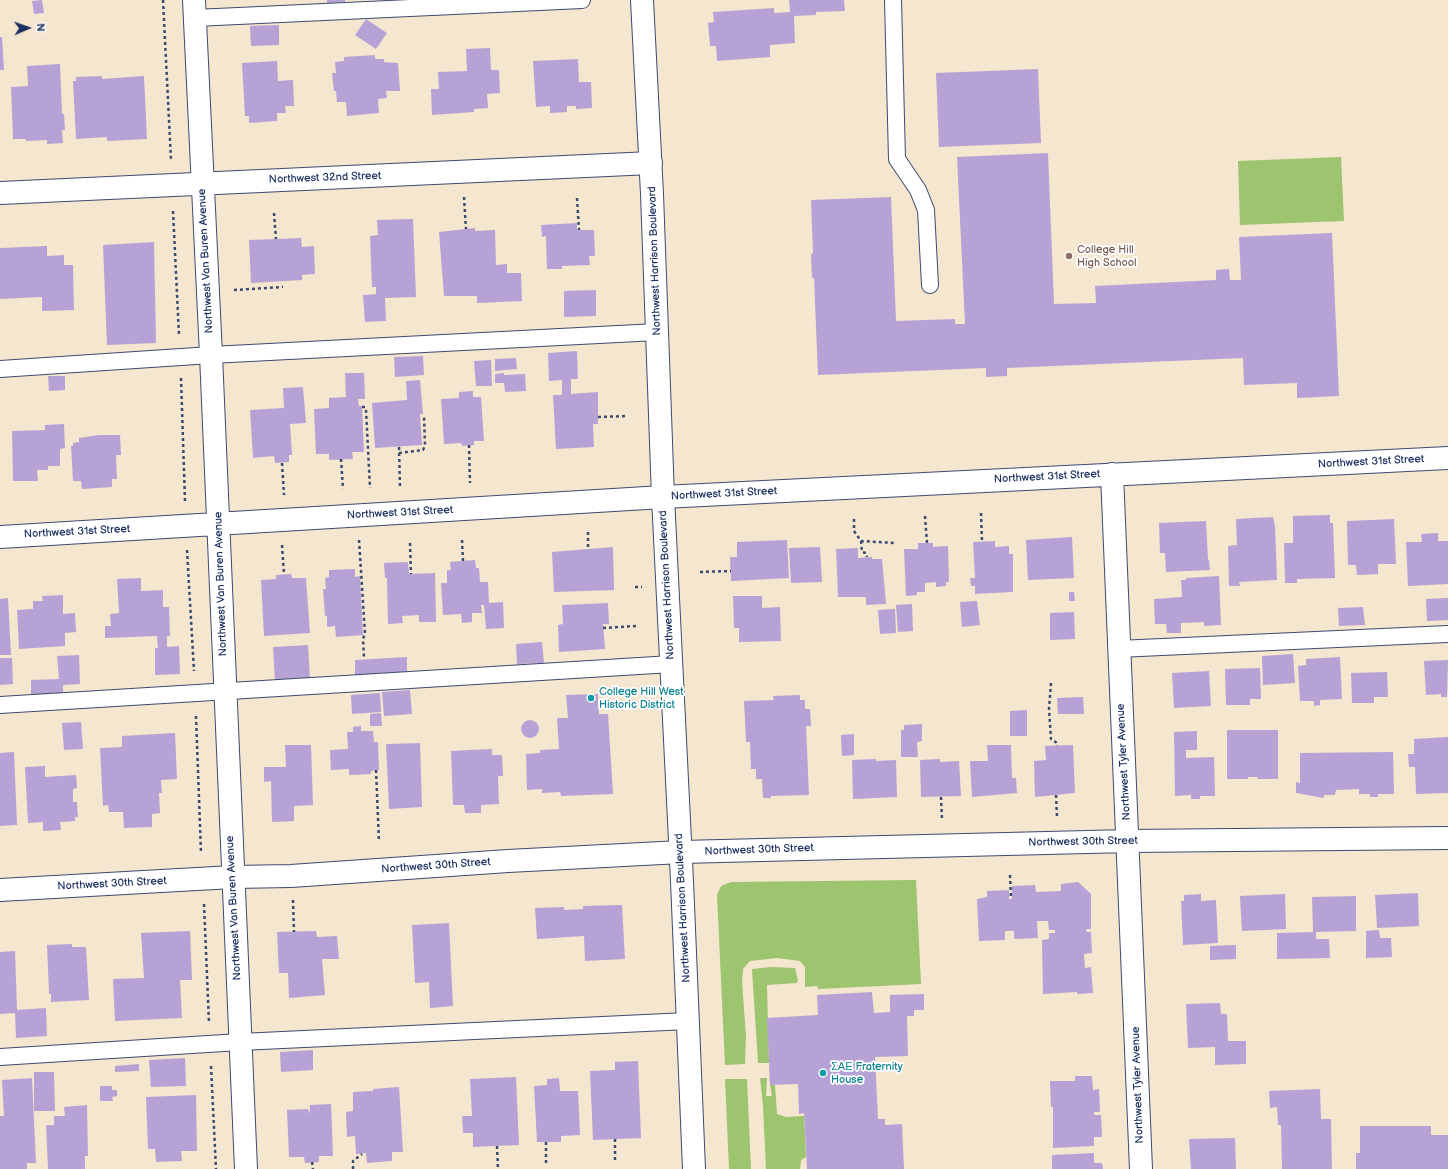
<!DOCTYPE html>
<meta charset="utf-8">
<style>
body{margin:0}
#map{position:relative;width:1448px;height:1169px;overflow:hidden;background:#f5e6cf;font-family:"Balsamiq Sans",sans-serif}
canvas{display:block}
.north{position:absolute;left:8px;top:8px;width:40px;height:40px;-webkit-text-stroke:3px #fff;paint-order:stroke;rotate:88deg;font-size:11px;font-weight:700;line-height:16px;text-align:center;color:#1b2f5e}
.north::after{content:'';display:block;margin:auto;width:14px;height:18px;background:#1b2f5e;clip-path:polygon(50% 0,100% 100%,50% 72%,0 100%)}
</style>
<div id="map">
<canvas width="1448" height="1169"></canvas>
<div class="north">N</div>
</div>
<script>
const c = document.querySelector('canvas').getContext('2d');
c.lineJoin = 'round';
function fill(path, color) {
  c.fillStyle = color;
  c.fill(path, 'evenodd');
}
function poly(rows) {
  const path = new Path2D();
  for (const r of rows) {
    if (r.length === 3) {
      path.moveTo(r[0] + r[2], r[1]);
      path.arc(r[0], r[1], r[2], 0, 2 * Math.PI);
      continue;
    }
    path.moveTo(r[0], r[1]);
    for (let i = 2; i < r.length; i += 2) path.lineTo(r[i], r[i + 1]);
  }
  return path;
}
function trace(path, color, width, dash) {
  c.strokeStyle = color;
  c.lineWidth = width;
  c.lineCap = dash ? 'butt' : 'round';
  c.setLineDash(dash || []);
  c.stroke(path);
}
function write(font, color, halo, rows, align = 'center') {
  c.font = font + ' "Balsamiq Sans",sans-serif';
  c.lineWidth = 3.5;
  c.setLineDash([]);
  c.textBaseline = 'middle';
  c.strokeStyle = halo;
  c.fillStyle = color;
  for (const [text, x, y, turn = 0] of rows) {
    c.save();
    c.translate(x, y);
    c.rotate((+turn || 0) * Math.PI / 180);
    c.textAlign = isNaN(turn) ? turn : align;
    if (halo) c.strokeText(text, 0, 0);
    c.fillText(text, 0, 0);
    c.restore();
  }
}
const green = poly([
 [1341,157,1344,221,1240,225,1238,161],
 [916,880,921,984,818,989,817,986,805,987,805,967,800,961,777,958,750,961,743,969,742,981,746,1037,745,1064,725,1065,717,895,721,886,731,882],
 [771,967,795,968,798,981,797,983,767,985,769,1063,758,1063,752,969],
 [760,1078,767,1078,766,1096,772,1096,770,1085,775,1085,777,1114,786,1117,804,1116,806,1157,801,1160,800,1169,766,1169,763,1106],
 [725,1079,747,1079,751,1169,729,1169]
]);
const building = poly([
 [42,0,44,13,34,14,32,1],
 [327,0,345,0,345,2,327,3],
 [789,0,844,0,845,11,816,12,816,15,794,16,795,43,770,45,770,57,717,61,716,46,710,46,708,23,714,22,713,12,774,8,774,13,790,12],
 [366,19,387,33,376,49,355,35],
 [279,25,279,45,251,46,250,26],
 [0,37,2,37,4,70,0,70],
 [490,48,491,70,499,70,500,93,487,94,488,108,474,109,474,112,432,115,431,89,439,89,438,72,467,71,466,49],
 [375,55,375,59,384,59,384,62,398,63,400,91,386,91,387,98,378,99,379,113,347,116,346,102,337,102,336,91,334,91,332,73,336,73,335,62,344,61,344,57],
 [578,59,579,82,591,82,592,108,576,109,576,106,567,106,567,112,550,113,550,106,536,107,533,61],
 [277,61,278,81,293,80,294,106,285,106,286,113,277,113,277,121,249,123,249,116,245,116,242,63],
 [60,64,62,114,64,114,65,130,62,130,63,143,47,144,47,140,26,141,26,139,13,139,11,87,28,86,27,66],
 [1038,69,1041,143,939,147,936,73],
 [102,76,102,79,144,76,147,139,107,141,107,137,76,139,73,81,76,81,76,77],
 [1048,153,1054,304,1096,303,1095,286,1216,280,1216,270,1229,269,1230,280,1241,280,1239,237,1332,233,1339,396,1297,398,1297,383,1244,385,1243,358,1007,368,1007,376,986,377,986,368,818,375,814,278,812,278,811,254,813,253,811,200,891,197,896,321,955,319,955,324,965,324,957,157],
 [413,219,416,297,385,298,386,321,365,322,363,295,376,294,376,287,372,287,370,236,378,235,377,220],
 [577,223,577,230,594,230,595,256,589,256,590,265,562,266,562,269,547,269,546,236,542,237,541,225],
 [475,228,475,231,495,230,496,265,507,264,507,273,521,273,522,301,477,303,477,296,444,296,439,232],
 [301,238,302,247,314,246,315,274,302,275,302,280,251,283,249,240],
 [154,242,156,343,107,345,103,245],
 [47,246,47,256,64,255,64,265,73,265,74,310,42,311,42,297,0,299,0,248],
 [596,290,596,316,564,317,564,291],
 [577,351,578,379,571,379,571,394,598,392,598,424,593,424,594,447,556,449,553,395,562,395,562,380,549,381,548,353],
 [423,356,424,375,395,377,394,357],
 [516,358,517,369,495,371,495,359],
 [491,360,492,386,476,386,474,361],
 [345,373,364,373,365,399,358,399,359,406,362,406,364,452,352,452,353,459,329,460,329,454,316,454,314,409,329,408,329,398,346,397],
 [504,373,504,375,525,374,526,391,505,392,504,383,495,383,495,374],
 [48,376,65,376,65,390,49,391],
 [420,380,423,414,420,414,422,445,375,448,372,403,407,400,406,381],
 [303,387,306,423,290,424,292,455,289,455,289,462,275,463,274,456,253,458,250,410,284,408,283,388],
 [473,391,473,397,481,397,484,441,474,441,474,445,462,446,461,443,444,444,441,399,459,398,459,392],
 [64,424,65,448,60,449,60,466,48,466,48,470,37,470,38,481,13,481,12,431,45,430,45,425],
 [99,435,120,435,121,455,116,455,117,479,112,479,112,487,82,489,81,481,73,481,71,446,73,446,73,443,79,442,79,438],
 [1330,515,1330,523,1333,523,1335,578,1297,579,1297,583,1285,583,1284,543,1293,543,1293,516],
 [1273,517,1275,526,1277,580,1239,582,1240,586,1229,586,1228,546,1237,545,1236,519],
 [1394,519,1396,564,1378,564,1378,574,1357,575,1356,565,1348,565,1347,521],
 [1206,521,1208,560,1209,560,1210,570,1166,572,1165,553,1160,553,1159,523],
 [1438,533,1438,541,1448,541,1448,584,1408,586,1406,542,1422,542,1421,534],
 [1072,537,1074,578,1028,580,1026,540],
 [787,540,789,578,731,581,730,557,737,557,737,542],
 [995,541,995,547,1009,546,1009,554,1013,554,1013,592,975,594,975,586,971,586,970,578,975,578,973,542],
 [918,543,933,543,933,547,948,546,949,582,946,582,946,586,936,587,936,582,925,583,925,592,917,592,917,595,906,596,904,549,918,549],
 [613,547,614,590,554,592,552,552],
 [820,547,822,582,791,583,789,548],
 [858,548,858,558,872,557,872,559,882,559,886,604,866,605,866,597,838,597,836,549],
 [475,560,476,568,479,568,480,582,488,582,489,603,503,602,504,628,486,629,484,605,481,605,482,613,472,613,472,622,462,623,461,614,443,615,441,583,447,583,447,570,451,570,450,562],
 [408,562,409,574,435,573,436,622,419,622,419,615,402,616,403,623,388,624,387,578,385,578,384,563],
 [355,569,355,577,360,576,363,635,336,637,335,626,327,627,327,616,325,616,323,589,326,589,325,578,329,577,329,570],
 [291,574,292,578,306,578,310,633,264,636,261,580,276,579,276,575],
 [1219,576,1221,625,1204,626,1204,622,1181,623,1181,633,1167,633,1166,624,1155,624,1154,599,1182,597,1181,580,1186,580,1186,578],
 [141,578,141,591,163,590,163,607,169,607,170,636,167,636,167,647,179,646,180,674,155,675,155,648,158,648,157,636,105,638,105,626,111,626,110,614,119,613,117,579],
 [1069,592,1074,592,1075,601,1069,601],
 [63,595,63,614,75,613,76,632,65,633,65,646,19,649,17,610,33,609,33,601,43,601,42,596],
 [733,596,762,596,762,608,780,607,781,641,739,642,739,628,734,628],
 [8,598,11,655,0,655,0,599],
 [1448,598,1448,620,1427,621,1426,599],
 [977,601,980,625,962,627,960,602],
 [608,603,609,624,603,624,605,649,559,652,558,625,563,624,562,605],
 [912,604,913,631,898,632,896,605],
 [1363,607,1365,625,1339,626,1338,608],
 [895,609,896,633,880,634,878,610],
 [1074,612,1075,639,1050,640,1050,613],
 [542,642,544,663,517,664,516,644],
 [308,645,310,679,275,681,273,647],
 [1293,654,1295,683,1263,685,1262,656],
 [79,655,80,684,63,685,63,695,31,697,31,680,59,679,57,656],
 [407,657,407,673,355,676,355,660],
 [1340,657,1342,699,1320,700,1320,705,1314,706,1314,701,1300,701,1298,666,1306,665,1306,659],
 [0,658,12,658,13,684,0,685],
 [1448,660,1447,697,1441,697,1441,694,1426,695,1424,661],
 [1260,668,1261,699,1250,699,1250,705,1226,705,1225,669],
 [1209,671,1211,706,1174,708,1172,673],
 [1387,672,1388,697,1374,697,1374,703,1352,703,1351,673],
 [410,690,412,714,384,716,382,692],
 [380,693,381,712,352,714,351,695],
 [598,694,599,714,608,714,613,794,561,796,560,792,542,793,542,789,527,790,526,754,540,753,540,750,559,749,557,718,568,718,566,695],
 [800,695,800,700,805,700,805,709,810,709,811,726,806,726,809,795,771,796,771,798,763,798,762,779,756,779,756,769,751,769,750,742,746,742,744,701,774,700,773,696],
 [1083,697,1084,714,1058,714,1057,698],
 [1027,710,1027,736,1010,736,1010,711],
 [381,713,382,726,370,726,370,714],
 [530,729,9],
 [81,722,83,749,64,750,62,723],
 [922,724,922,741,917,742,918,757,901,757,901,730,904,730,904,725],
 [361,726,361,731,373,731,374,742,378,742,379,770,371,771,371,774,349,775,349,769,331,770,330,750,348,749,347,732,353,732,353,727],
 [1227,730,1278,730,1278,779,1257,779,1258,777,1248,777,1248,779,1227,779],
 [1197,731,1197,750,1186,750,1186,758,1214,757,1215,796,1200,796,1200,799,1191,799,1191,795,1175,796,1174,732],
 [175,733,177,779,161,780,162,793,159,793,160,813,152,814,152,827,124,828,123,812,109,812,108,805,103,806,100,748,122,747,122,736],
 [854,734,854,755,842,756,841,735],
 [1448,737,1448,793,1416,794,1415,767,1409,767,1408,754,1414,754,1414,739],
 [420,743,422,807,389,809,386,744],
 [285,745,311,745,313,805,294,806,294,821,272,822,271,781,264,782,264,767,286,767],
 [987,745,1011,745,1012,778,1016,778,1017,793,972,797,970,761,988,761],
 [1073,745,1075,793,1035,797,1034,761,1046,760,1045,746],
 [492,749,492,755,502,755,503,776,498,776,499,804,481,805,481,813,465,813,464,805,453,805,451,751],
 [14,752,17,825,0,826,0,753],
 [1393,752,1394,794,1378,794,1378,797,1370,797,1370,794,1359,794,1359,789,1336,790,1335,795,1324,795,1324,798,1296,793,1296,782,1300,783,1300,753],
 [876,759,876,761,896,760,897,797,853,799,852,760],
 [940,759,940,762,959,761,961,796,921,797,920,760],
 [45,766,45,777,76,775,77,788,73,789,73,802,77,802,78,817,75,817,75,821,60,822,61,830,43,831,43,822,28,823,25,767],
 [1078,882,1091,894,1091,929,1086,929,1087,932,1091,932,1092,953,1084,954,1085,968,1091,967,1093,993,1077,994,1077,992,1043,994,1042,940,1049,939,1049,933,1055,933,1055,930,1049,930,1048,921,1037,921,1038,938,1014,939,1014,931,1005,931,1005,940,979,941,977,899,987,897,987,891,1009,890,1009,899,1012,899,1012,886,1035,885,1036,892,1061,891,1061,884],
 [1418,893,1419,926,1377,928,1375,895],
 [1201,894,1201,901,1216,900,1218,943,1183,945,1181,901,1184,901,1184,895],
 [1285,894,1286,929,1242,931,1240,896],
 [1356,896,1356,931,1316,932,1316,939,1329,939,1330,958,1277,959,1277,933,1313,932,1312,897],
 [622,905,625,959,585,961,584,936,537,939,535,908,564,907,564,910,583,909,583,906],
 [449,923,453,1006,430,1008,429,982,415,983,412,925],
 [1379,930,1380,938,1391,938,1392,957,1366,958,1366,931],
 [190,931,192,980,180,980,182,1018,115,1021,113,979,144,978,141,933],
 [316,931,317,937,337,936,339,959,322,959,325,995,289,998,288,973,279,973,277,932],
 [72,944,72,947,86,947,89,1000,51,1002,51,994,49,994,47,945],
 [1236,945,1236,959,1210,960,1210,946],
 [15,951,17,1010,46,1008,47,1036,16,1038,15,1013,0,1014,0,952],
 [872,992,874,1013,890,1012,890,995,924,994,924,1010,914,1010,914,1016,907,1016,908,1056,875,1057,878,1119,885,1119,885,1125,902,1124,904,1169,807,1169,804,1113,799,1114,798,1084,770,1085,767,1018,818,1015,817,995],
 [1220,1003,1221,1014,1227,1014,1228,1041,1246,1041,1246,1064,1215,1065,1215,1047,1188,1048,1186,1004],
 [313,1050,313,1070,281,1072,280,1052],
 [185,1058,186,1086,151,1087,149,1060],
 [638,1061,641,1138,593,1140,590,1071,615,1070,615,1062],
 [139,1064,139,1071,115,1072,115,1066],
 [34,1072,54,1072,55,1111,34,1111],
 [1075,1076,1092,1076,1093,1090,1099,1089,1100,1112,1094,1112,1094,1115,1101,1115,1102,1137,1094,1137,1094,1146,1053,1148,1053,1107,1051,1107,1050,1081,1075,1081],
 [516,1077,519,1145,473,1147,473,1133,463,1133,462,1116,472,1116,470,1079],
 [32,1078,36,1163,27,1163,27,1169,0,1169,0,1116,4,1116,2,1080],
 [559,1078,560,1091,578,1091,580,1135,561,1136,561,1142,537,1142,534,1086,547,1085,547,1079],
 [100,1086,112,1086,112,1090,117,1090,117,1096,112,1097,113,1101,100,1101],
 [399,1087,403,1152,392,1152,392,1161,367,1163,366,1153,356,1154,355,1136,347,1137,346,1112,353,1111,353,1092,373,1091,373,1089],
 [1320,1089,1321,1119,1331,1119,1332,1169,1282,1169,1281,1125,1278,1125,1277,1107,1270,1108,1269,1091],
 [196,1095,197,1151,181,1151,182,1161,156,1162,155,1149,148,1149,146,1097],
 [331,1104,333,1156,319,1156,319,1162,305,1163,304,1157,289,1157,287,1110,308,1109,310,1114,310,1105],
 [87,1105,88,1156,85,1156,85,1169,48,1169,46,1125,54,1125,54,1116,65,1116,64,1107],
 [1360,1126,1431,1126,1431,1135,1448,1135,1448,1169,1356,1169,1356,1153,1360,1153],
 [1235,1138,1236,1169,1191,1169,1189,1139],
 [1094,1153,1094,1163,1102,1163,1103,1169,1052,1169,1052,1155]
]);
const path = poly([
 [163,0,171,160],
 [464,197,466,229],
 [577,198,579,230],
 [173,211,179,335],
 [274,213,276,239],
 [234,290,283,287],
 [181,378,185,501],
 [362,407,365,407,366,410,370,488],
 [598,417,628,416],
 [469,445,470,483],
 [399,447,400,487],
 [399,453,423,450,425,445,424,416],
 [341,459,343,489],
 [282,463,284,495],
 [981,513,982,541],
 [925,516,927,543],
 [854,519,854,531,861,541,894,543],
 [588,532,588,548],
 [359,540,365,633,363,639,364,657],
 [462,540,463,561],
 [861,541,862,552,866,553,867,557],
 [410,543,411,574],
 [282,545,284,574],
 [187,550,194,671],
 [700,572,731,571],
 [635,587,642,587],
 [603,628,636,626],
 [1051,683,1049,709,1051,739,1057,743,1057,746],
 [196,716,201,853],
 [376,770,379,842],
 [1056,795,1057,817],
 [941,797,942,819],
 [1010,875,1011,899],
 [293,900,294,932],
 [204,904,209,1023],
 [211,1066,216,1169],
 [615,1139,615,1162],
 [546,1142,546,1166],
 [497,1146,498,1169],
 [312,1162,313,1169],
 [353,1169,353,1161,362,1154]
]);
const service = poly([
 [893,0,897,159,918,190,926,210,930,285],
 [195,18,582,0],
 [0,369,211,355,657,332],
 [1118,649,1448,634],
 [0,705,672,664],
 [0,1057,240,1042,688,1021]
]);
const minor = poly([
 [194,0,211,355,246,1169],
 [0,193,651,163],
 [1112,474,1141,1169],
 [0,537,663,497,1448,458],
 [681,852,1128,841,1448,838]
]);
const tertiary = poly([
 [0,890,233,877,291,876,508,861,681,852]
]);
const secondary = poly([
 [642,0,652,194,663,497,682,881,694,1169]
]);
const markers = [
 [1069,256,4,"#8d6e63"],
 [591,698,4,"#0f9aa8"],
 [823,1073,4,"#0f9aa8"]
];
const streetNames = [
 ["Northwest 32nd Street",325,178,-2],
 ["Northwest Van Buren Avenue",206,261,-93],
 ["Northwest Harrison Boulevard",655,261,-92],
 ["Northwest 31st Street",1371,462,-3],
 ["Northwest 31st Street",1047,477,-3],
 ["Northwest 31st Street",724,494,-3],
 ["Northwest 31st Street",400,513,-3],
 ["Northwest 31st Street",77,532,-3],
 ["Northwest Van Buren Avenue",221,584,-92],
 ["Northwest Harrison Boulevard",667,585,-93],
 ["Northwest Tyler Avenue",1124,762,-93],
 ["Northwest 30th Street",1083,842,-1],
 ["Northwest 30th Street",759,850,-2],
 ["Northwest 30th Street",436,866,-4],
 ["Northwest 30th Street",112,884,-3],
 ["Northwest Van Buren Avenue",234,908,-93],
 ["Northwest Harrison Boulevard",683,908,-93],
 ["Northwest Tyler Avenue",1138,1085,-92]
];
const educationNames = [
 ["College Hill",1077,250],
 ["High School",1077,263]
];
const cultureNames = [
 ["College Hill West",599,692],
 ["Historic District",599,705],
 ["ΣΑΕ Fraternity",831,1067],
 ["House",831,1080]
];
fill(green, '#9dc46f');
fill(building, '#b7a2d5');
trace(service, '#3c4a6f', 18);
trace(minor, '#3c4a6f', 24);
trace(tertiary, '#3c4a6f', 24);
trace(secondary, '#3c4a6f', 24);
trace(path, '#3c4a6f', 2.5, [3, 3]);
trace(service, '#fff', 16);
trace(minor, '#fff', 22);
trace(tertiary, '#fff', 22);
trace(secondary, '#fff', 22);
for (const [x, y, r, color] of markers) {
  const dot = new Path2D();
  dot.arc(x, y, r, 0, 2 * Math.PI);
  c.fillStyle = color;
  c.fill(dot);
  trace(dot, '#fff', 1.5);
}
write('11px', '#1b2f5e', '#fff', streetNames);
write('11px', '#785e54', '#fff', educationNames, 'left');
write('11px', '#0d838f', '#fff', cultureNames, 'left');
</script>
